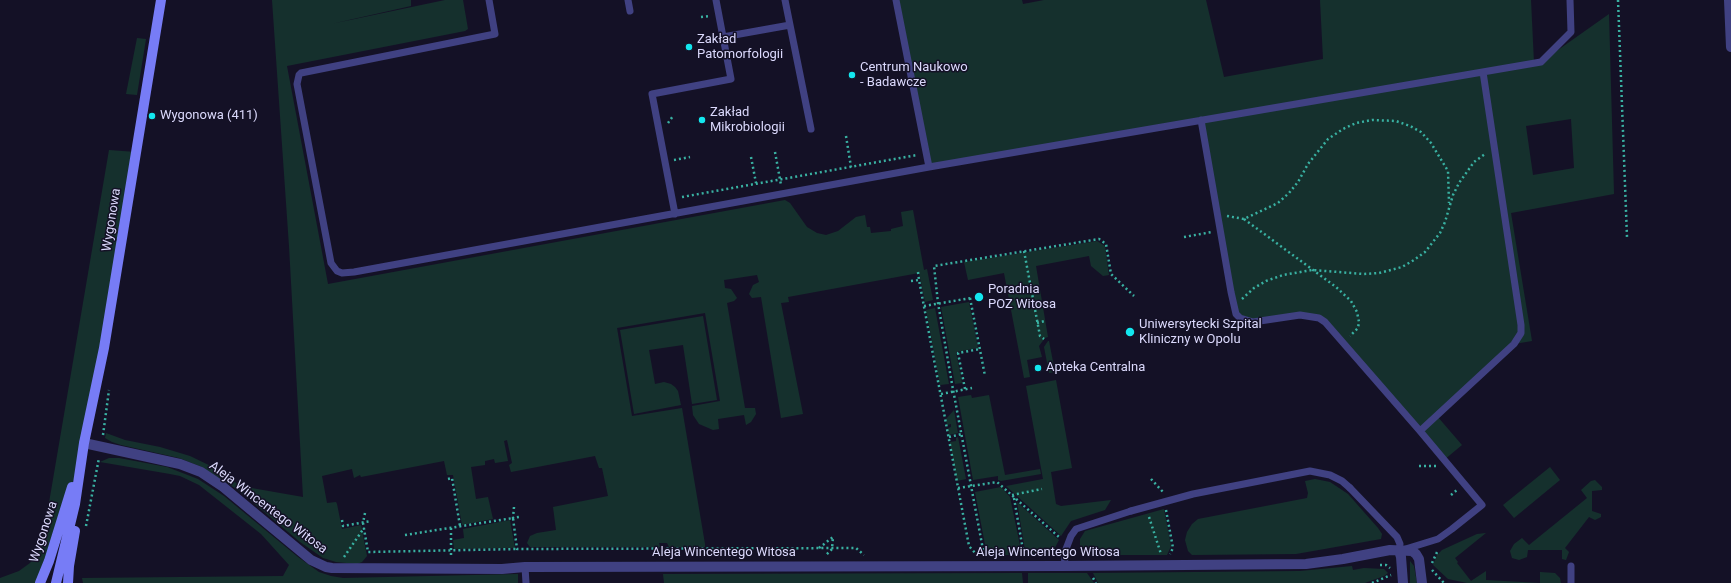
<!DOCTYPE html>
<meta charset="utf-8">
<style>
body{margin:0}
canvas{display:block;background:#141126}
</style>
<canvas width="1731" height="583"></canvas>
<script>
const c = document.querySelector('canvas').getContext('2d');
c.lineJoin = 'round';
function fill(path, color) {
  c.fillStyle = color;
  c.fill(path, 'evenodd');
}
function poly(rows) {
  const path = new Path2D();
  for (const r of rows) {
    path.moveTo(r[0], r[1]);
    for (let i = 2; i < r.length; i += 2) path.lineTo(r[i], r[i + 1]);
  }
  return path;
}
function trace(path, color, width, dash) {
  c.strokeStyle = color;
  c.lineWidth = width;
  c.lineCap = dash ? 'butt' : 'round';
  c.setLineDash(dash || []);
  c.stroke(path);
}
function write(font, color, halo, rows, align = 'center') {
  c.font = font + ' Roboto,sans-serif';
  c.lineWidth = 3;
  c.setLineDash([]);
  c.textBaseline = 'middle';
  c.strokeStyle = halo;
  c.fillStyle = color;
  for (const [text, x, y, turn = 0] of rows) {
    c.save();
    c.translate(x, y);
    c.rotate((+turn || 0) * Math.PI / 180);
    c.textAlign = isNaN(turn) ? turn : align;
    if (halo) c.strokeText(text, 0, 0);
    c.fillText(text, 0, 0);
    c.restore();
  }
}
const green = poly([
 [272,0,411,0,411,6,331,24,445,0,463,0,468,29,465,31,287,66,328,284,785,200,790,203,807,227,817,233,826,235,838,231,856,217,865,215,867,227,870,227,871,233,891,231,891,229,903,226,901,212,913,210,924,270,927,269,933,300,925,302,919,273,788,297,789,302,781,303,803,414,781,418,761,297,752,298,749,294,753,285,759,282,757,275,724,280,725,288,731,289,737,298,734,301,727,303,745,408,755,408,756,414,751,422,746,425,744,415,718,419,719,429,713,430,699,424,693,415,692,406,720,401,705,313,617,328,632,416,682,408,705,544,705,547,669,547,667,543,659,543,660,547,530,547,527,543,530,536,537,533,556,530,553,507,608,496,602,468,599,468,595,456,511,472,509,465,512,463,507,440,504,441,508,461,495,463,494,459,485,461,485,465,471,467,476,499,488,497,493,519,462,525,453,475,447,475,444,461,361,477,360,475,354,478,352,469,322,476,327,503,336,502,337,504,342,529,361,525,367,556,362,562,357,564,336,562,323,558,300,542,238,490,202,467,179,458,121,445,112,442,105,438,106,433,125,440,160,447,190,456,219,470,240,486,303,497,289,246],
 [896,0,1022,0,1023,4,1044,0,1206,0,1224,77,1323,59,1320,0,1531,0,1534,63,1541,62,1609,14,1614,194,1511,213,1532,341,1514,344,1437,416,1462,445,1444,460,1325,322,1313,317,1262,322,1236,314,1201,121,929,167],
 [1571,119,1574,168,1533,175,1526,126],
 [137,38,146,39,137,95,126,94],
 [109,150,136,152,84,443,60,529,40,583,0,583,0,578,19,571,30,563,39,551,43,538],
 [1097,241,1105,246,1109,275,1103,276,1091,266,1089,256,1036,266,1048,337,1045,338,1039,346,1042,357,1027,360,1030,377,1024,378,1004,273,968,280,964,262],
 [969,302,978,348,956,352,962,383,955,384,941,307],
 [935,308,949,384,940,385,926,310],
 [703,316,717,400,692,404,683,345,649,350,655,384,664,382,671,384,675,387,678,391,681,405,634,414,620,330],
 [1048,341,1049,341,1055,372,1049,373,1044,347],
 [1056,380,1072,468,1051,472,1056,504,1061,506,1111,500,1105,510,1071,521,1061,536,1006,486,1043,479,1026,386],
 [971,395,972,398,989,395,1005,475,1040,469,1041,474,1001,481,998,480,998,476,973,480,958,397],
 [954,410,958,433,949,435,948,428,951,427,951,424,947,425,946,419],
 [958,437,966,479,957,481,950,442,956,441,956,438],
 [109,458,119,458,167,467,198,479,224,496,298,557,319,572,331,576,343,578,518,574,518,583,83,583,82,578,283,576,289,565,261,534,199,485,180,476,170,474,100,462],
 [1550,467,1560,480,1514,518,1503,505],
 [1315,479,1330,482,1348,494,1378,528,1382,534,1381,539,1296,554,1192,555,1188,551,1185,540,1187,532,1192,524,1198,519,1307,498,1308,493,1305,481],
 [1595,480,1602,487,1602,490,1592,491,1592,511,1601,514,1601,517,1595,520,1589,517,1565,548,1569,552,1566,560,1562,559,1562,550,1528,550,1527,557,1519,560,1512,558,1510,551,1514,544,1522,538,1529,545,1587,498,1581,490,1591,481],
 [1001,487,1010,497,1022,555,987,555,975,492],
 [1017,502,1059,540,1051,555,1026,556],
 [1164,509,1171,546,1167,555,1087,555,1080,549,1080,539,1085,531],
 [510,520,515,548,454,549,453,540,464,538,463,529],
 [1486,533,1455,558,1458,562,1457,563,1471,581,1486,571,1486,580,1540,583,1540,572,1555,573,1560,578,1561,583,1467,583,1448,579,1433,565,1437,555,1442,550,1477,534],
 [1410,561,1414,566,1417,583,1410,583],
 [1352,566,1353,570,1364,568,1384,569,1388,573,1384,576,1365,583,1098,583,1093,573,1300,571],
 [1022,573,1023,583,664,583,663,574],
 [1028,573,1087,573,1094,583,1028,583]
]);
const path = poly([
 [1618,0,1627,237],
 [701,17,710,16],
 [668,123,673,116],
 [846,136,851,167],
 [775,152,781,185],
 [751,157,756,183],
 [674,160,690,157],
 [682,197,917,155],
 [1227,216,1244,219,1278,203,1289,193,1298,182,1308,164,1328,139,1343,129,1356,123,1372,120,1396,121,1410,126,1421,132,1431,143,1448,171,1449,203],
 [1244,219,1336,287,1351,301,1357,312,1359,322,1358,328,1350,336],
 [1184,237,1212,232],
 [1024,251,1040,336,1044,339],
 [918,272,919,280],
 [911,281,919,280,969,546,976,554],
 [970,298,985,376],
 [1242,299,1254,288,1266,281,1283,275,1312,270,1364,274,1379,273,1402,267,1414,260,1425,252,1440,233,1445,222,1453,195,1459,183,1474,162,1485,154],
 [924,306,971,298],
 [1037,323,1045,321],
 [965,389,958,353,980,349],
 [941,394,972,388],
 [103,435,109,390],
 [949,437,962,434],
 [1419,466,1437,466],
 [448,479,452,478,460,526],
 [1151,479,1163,492],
 [958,488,997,482,1059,537],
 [1012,495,1042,489],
 [1451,495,1457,490],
 [1014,498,1024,556],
 [514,507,513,518,519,517],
 [1166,510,1173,548,1170,554],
 [365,513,363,523,368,552,517,549],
 [1149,517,1161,554],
 [342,520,343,526,371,521],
 [86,526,99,458],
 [451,528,451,558],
 [405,535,513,518,517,549,856,548,864,555],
 [819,548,833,537,832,549,826,555],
 [984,555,952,384,938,303,934,266,1099,239,1106,244,1111,274,1134,296],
 [344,557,364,528],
 [1432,563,1438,550],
 [1380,565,1386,565,1390,568],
 [1432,570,1444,583],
 [1093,578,1096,583],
 [1372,583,1391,575]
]);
const lane = poly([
 [489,0,495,34,301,73,299,75,297,84,331,263,337,271,342,273,354,272,929,167,896,0],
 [628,0,630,11],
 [790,25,811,129],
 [723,37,790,25,785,0],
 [1201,120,1231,292,1236,314,1240,318,1253,322,1300,315,1319,318,1325,322,1420,431],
 [929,167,1541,62,1571,32,1570,0],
 [675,214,652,94,731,79,716,0],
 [1350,488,1397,537,1400,544,1399,551,1438,539,1452,529,1482,505,1420,431,1514,344,1521,333,1521,325,1483,72],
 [1064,566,1066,549,1071,536,1076,529,1131,511],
 [525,567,526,583],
 [1571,583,1571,566]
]);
const street = poly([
 [1729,0,1731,47],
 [84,443,180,464,201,472,222,486,311,560,326,567,332,568,502,569,525,567,1064,566,1306,564,1343,559,1390,550,1412,551,1416,554,1419,559,1422,583],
 [1399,551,1401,557,1403,583]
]);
const secondary = poly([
 [40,583,49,561,72,487],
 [56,583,75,504,84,443,104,348,161,0],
 [68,583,69,566,75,531]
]);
const laneBridge = poly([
 [1131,511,1193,494,1310,471,1330,475,1342,481,1350,488]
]);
const markers = [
 [689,47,4,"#13e7ef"],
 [852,75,4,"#13e7ef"],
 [152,116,4,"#13e7ef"],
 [702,120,4,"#13e7ef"],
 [979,297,5,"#13e7ef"],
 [1130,332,5,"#13e7ef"],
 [1038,368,4,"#13e7ef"]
];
const poiNames = [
 ["Zakład",697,40],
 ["Patomorfologii",697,55],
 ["Centrum Naukowo",860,68],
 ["- Badawcze",860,83],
 ["Zakład",710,113],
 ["Mikrobiologii",710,128],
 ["Wygonowa (411)",160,116],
 ["Poradnia",988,290],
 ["POZ Witosa",988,305],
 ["Uniwersytecki Szpital",1139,325],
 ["Kliniczny w Opolu",1139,340],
 ["Apteka Centralna",1046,368]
];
const streetNames = [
 ["Wygonowa",112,220,-81],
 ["Aleja Wincentego Witosa",268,508,37],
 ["Wygonowa",44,532,-72],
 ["Aleja Wincentego Witosa",724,553],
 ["Aleja Wincentego Witosa",1048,553]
];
fill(green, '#15302d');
trace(path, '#39b1a2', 2.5, [2, 3]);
trace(lane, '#404182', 7);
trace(street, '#404182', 10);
trace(secondary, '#777cf6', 10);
trace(laneBridge, '#404182', 7);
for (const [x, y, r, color] of markers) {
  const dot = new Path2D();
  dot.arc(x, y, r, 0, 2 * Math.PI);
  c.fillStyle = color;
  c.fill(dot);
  trace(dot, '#141126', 1.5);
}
write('13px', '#dbd9fc', '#141126', poiNames, 'left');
write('13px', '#dbd9fc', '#141126', streetNames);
</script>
